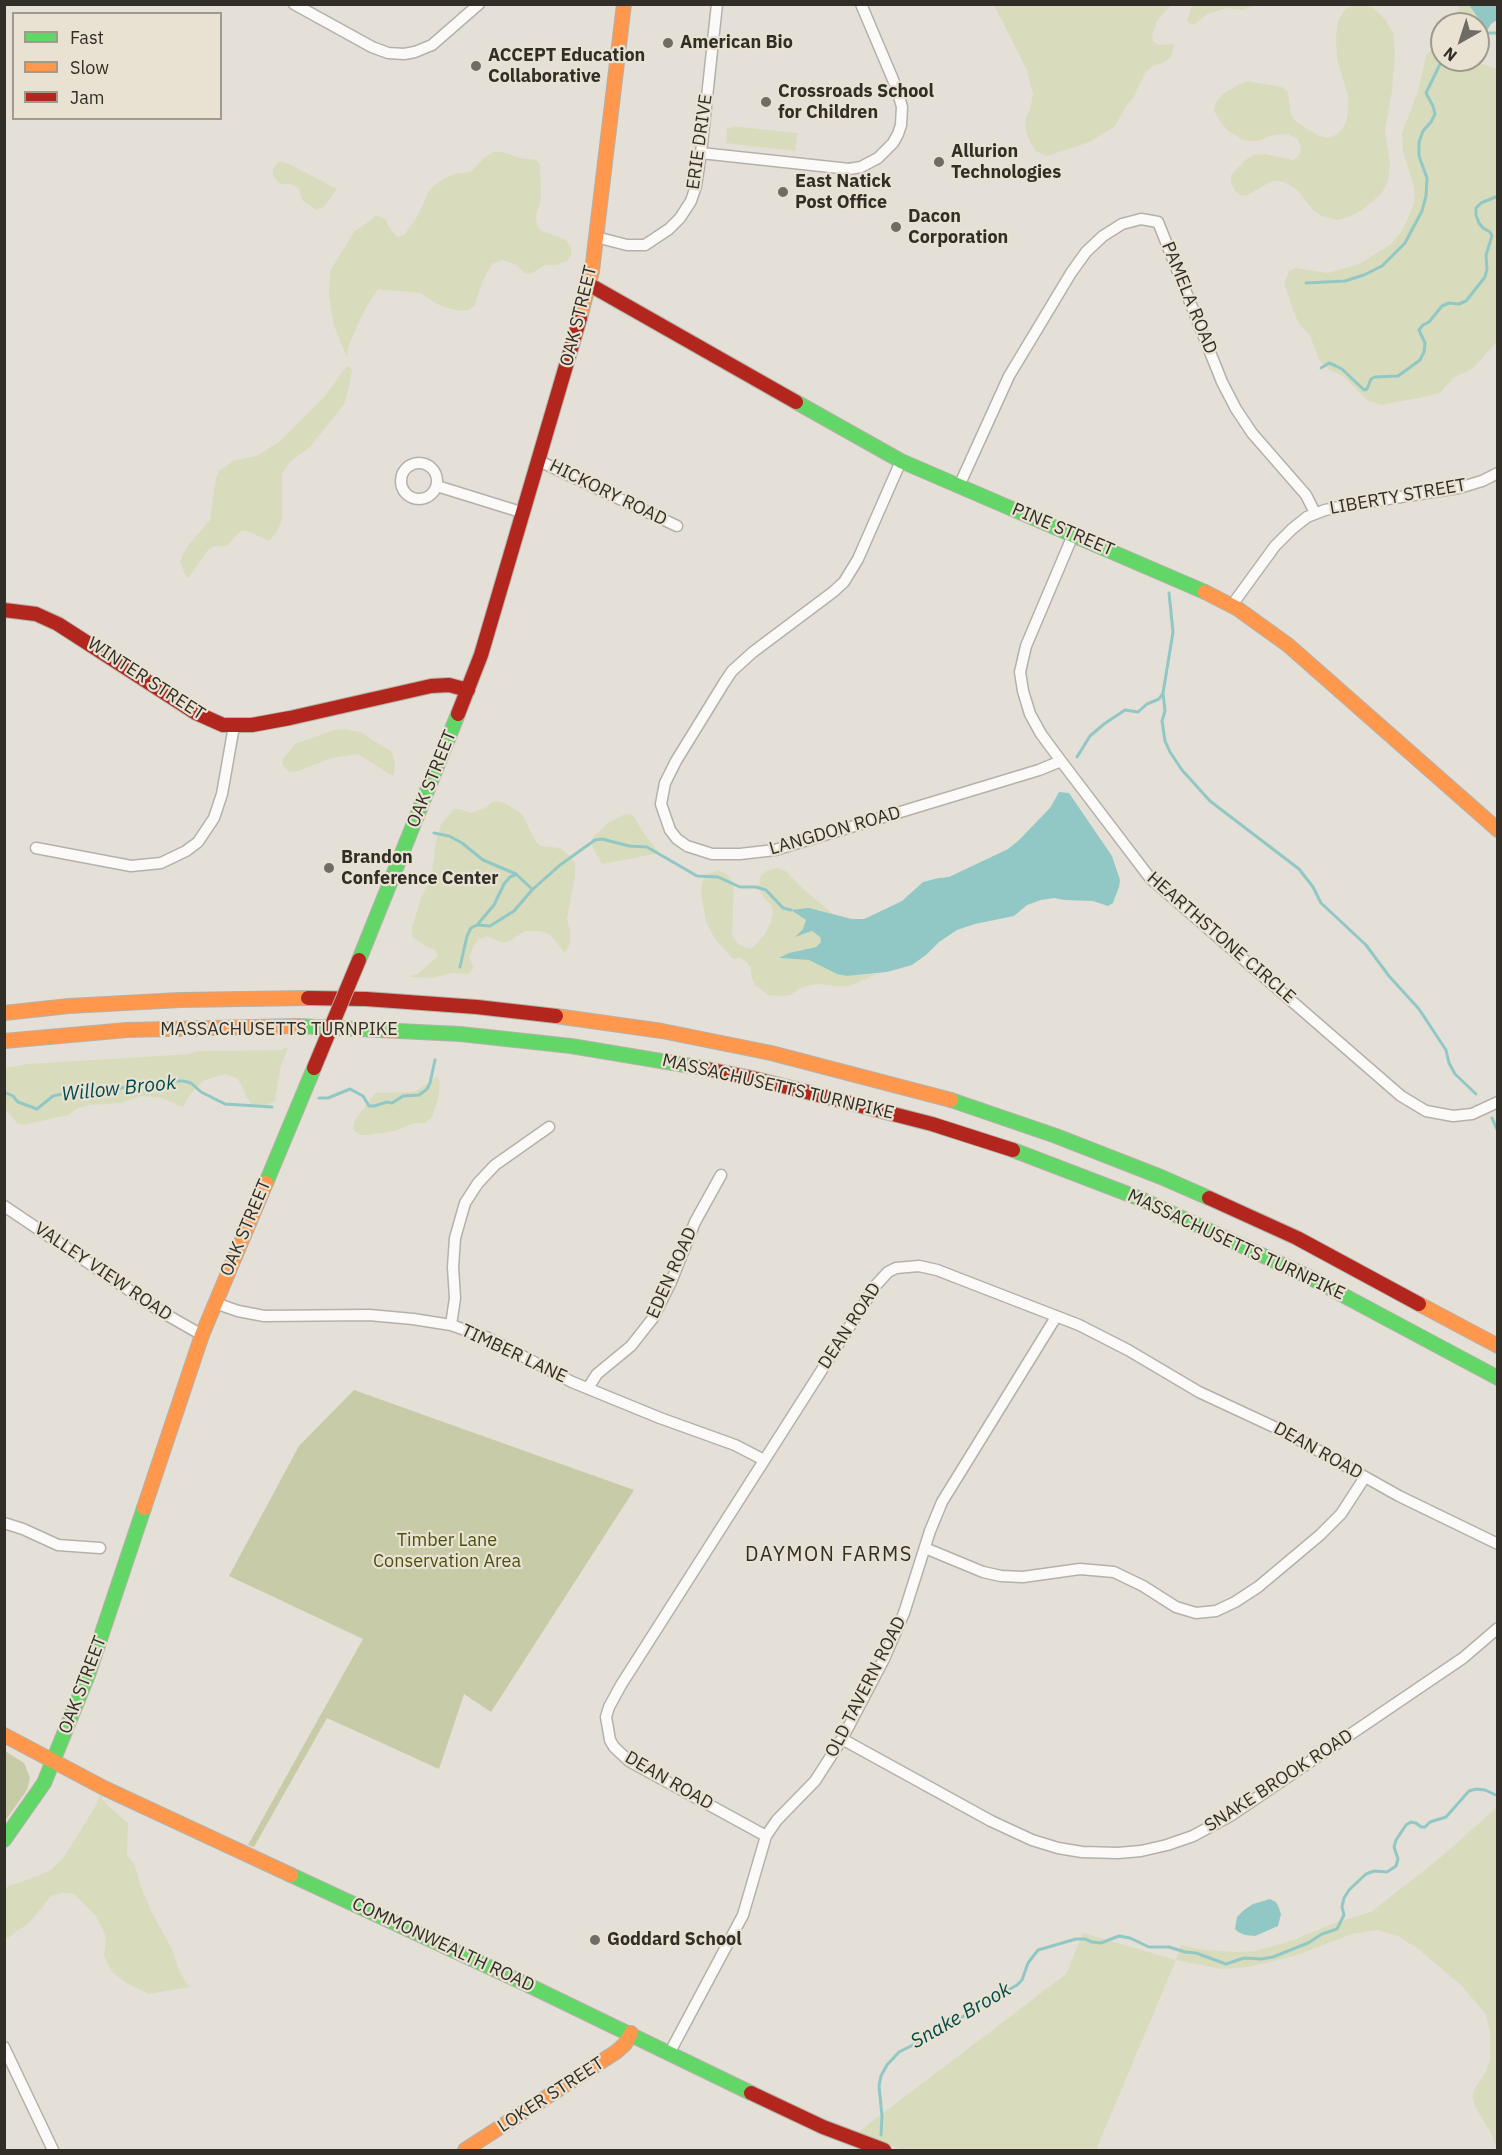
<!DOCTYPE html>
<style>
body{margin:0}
#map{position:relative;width:1502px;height:2155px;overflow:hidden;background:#e4e0d7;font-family:"IBM Plex Sans",sans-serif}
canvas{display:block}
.frame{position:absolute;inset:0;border:6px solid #302e27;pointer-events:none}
.legend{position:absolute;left:12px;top:12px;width:210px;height:108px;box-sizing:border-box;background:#e9e2d2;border:2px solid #9f9a8e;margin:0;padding:8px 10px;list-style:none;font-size:18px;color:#302e27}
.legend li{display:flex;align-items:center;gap:12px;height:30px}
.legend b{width:30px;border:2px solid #9f9a8e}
.north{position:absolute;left:1430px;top:12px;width:60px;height:60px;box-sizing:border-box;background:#e9e2d2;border:2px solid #9f9a8e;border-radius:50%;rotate:219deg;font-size:16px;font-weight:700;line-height:24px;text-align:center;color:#302e27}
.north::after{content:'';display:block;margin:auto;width:21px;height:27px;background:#6f6c65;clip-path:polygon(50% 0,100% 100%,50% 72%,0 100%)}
</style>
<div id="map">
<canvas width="1502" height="2155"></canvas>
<div class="frame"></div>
<ul class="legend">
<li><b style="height:8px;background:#63d668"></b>Fast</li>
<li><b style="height:8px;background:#ff974d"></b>Slow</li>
<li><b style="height:8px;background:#b3261e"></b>Jam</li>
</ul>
<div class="north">N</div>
</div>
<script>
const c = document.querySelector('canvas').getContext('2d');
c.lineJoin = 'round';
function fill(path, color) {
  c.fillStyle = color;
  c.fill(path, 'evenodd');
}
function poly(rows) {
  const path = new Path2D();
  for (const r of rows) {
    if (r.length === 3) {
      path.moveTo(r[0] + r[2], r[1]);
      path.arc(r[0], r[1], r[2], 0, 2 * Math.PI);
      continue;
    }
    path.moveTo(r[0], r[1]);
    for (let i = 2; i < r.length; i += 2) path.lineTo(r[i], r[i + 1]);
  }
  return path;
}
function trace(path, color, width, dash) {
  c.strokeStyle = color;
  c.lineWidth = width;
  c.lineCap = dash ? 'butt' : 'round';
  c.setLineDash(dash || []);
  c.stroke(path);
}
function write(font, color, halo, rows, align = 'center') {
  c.font = font + ' "IBM Plex Sans",sans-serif';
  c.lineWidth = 4.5;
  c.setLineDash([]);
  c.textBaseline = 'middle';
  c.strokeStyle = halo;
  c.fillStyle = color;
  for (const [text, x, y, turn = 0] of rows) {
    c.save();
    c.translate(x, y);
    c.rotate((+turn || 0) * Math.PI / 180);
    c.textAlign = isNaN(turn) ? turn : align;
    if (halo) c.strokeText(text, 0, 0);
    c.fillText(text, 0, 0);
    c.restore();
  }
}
const green = poly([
 [994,5,1171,5,1157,21,1152,35,1153,41,1158,45,1174,44,1173,51,1171,57,1163,63,1153,66,1145,73,1133,98,1126,106,1115,126,1090,142,1047,156,1035,151,1028,137,1025,127,1026,118,1030,110,1033,94,1027,70],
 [1192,5,1192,4,1256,5,1243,10,1226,8,1208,14,1193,25,1187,21],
 [1353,5,1365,5,1374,9,1384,18,1393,32,1395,53,1392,91,1385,131,1390,163,1388,181,1382,193,1361,211,1349,217,1337,220,1322,216,1314,211,1299,192,1290,185,1280,181,1272,181,1246,196,1241,195,1235,191,1231,184,1231,175,1245,160,1254,155,1265,154,1293,160,1299,155,1301,146,1297,139,1288,134,1274,135,1258,141,1247,141,1238,137,1227,130,1219,119,1214,111,1216,102,1224,93,1246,81,1282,87,1288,92,1291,114,1296,122,1319,136,1329,138,1339,133,1346,123,1348,111,1348,95,1337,60,1336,37,1338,22,1344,10],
 [1459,5,1469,5,1481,20,1483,25,1478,34,1478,24,1458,24],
 [1439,46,1442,51,1442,60,1471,60,1497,69,1497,342,1472,369,1453,378,1441,392,1424,397,1381,405,1367,400,1343,376,1329,370,1320,361,1310,336,1299,324,1295,315,1284,283,1289,271,1296,268,1328,273,1359,264,1391,244,1402,231,1415,201,1414,187,1403,152,1402,133,1418,91,1426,56,1433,47],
 [732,126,797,133,795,151,726,143,727,127,732,128],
 [494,152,503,152,520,158,536,160,540,165,541,200,536,216,537,226,542,231,566,240,571,247,571,255,567,261,557,265,546,265,530,274,525,273,515,264,502,260,492,264,482,282,475,305,469,310,460,311,448,308,439,305,420,293,378,289,364,311,349,345,347,358,334,326,329,297,330,271,354,232,371,220,376,215,385,219,389,227,397,237,404,235,417,217,429,190,437,183,453,174,470,172,484,158],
 [278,162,284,162,291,165,337,189,324,207,316,210,302,200,299,188,289,184,280,184,273,176,273,169],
 [347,366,352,369,350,384,344,404,311,446,289,463,282,474,282,520,277,532,269,541,250,532,242,530,227,546,214,546,208,550,189,577,186,577,180,562,182,557,186,548,210,520,215,482,219,471,235,460,257,456,280,441,324,397],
 [346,729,360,732,392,752,395,764,394,775,391,775,358,754,332,758,298,771,289,772,283,765,282,760,295,744,334,730],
 [493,801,505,803,522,814,536,842,541,846,560,848,569,855,575,863,575,876,567,919,570,931,570,943,565,953,550,935,540,931,525,931,510,941,503,943,487,936,478,940,473,948,469,957,474,968,468,974,453,973,433,978,409,977,419,973,438,956,435,950,427,947,412,937,412,928,421,898,431,878,436,841,441,824,454,809,460,809,471,813,487,807],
 [632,814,645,835,660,853,602,864,593,848,591,839,609,822,623,815],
 [777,868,786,871,800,886,834,915,820,910,792,911,806,920,806,925,797,936,812,931,820,937,821,942,816,947,800,950,780,958,809,960,847,976,876,974,850,986,837,986,818,984,803,987,790,995,781,996,768,995,755,985,752,979,751,969,747,962,740,958,733,959,715,939,706,922,701,893,703,881,707,874,718,870,728,875,734,883,732,935,738,944,747,948,752,948,765,934,771,922,773,912,771,905,763,897,759,887,760,877,766,871],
 [288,1047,280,1069,275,1101,266,1105,257,1106,251,1105,238,1079,225,1074,203,1081,191,1093,183,1107,162,1098,140,1096,122,1103,90,1105,78,1108,68,1115,23,1125,16,1122,5,1109,5,1068,28,1064,189,1054,197,1051,280,1050],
 [437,1077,440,1082,438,1099,432,1117,425,1123,414,1123,394,1131,368,1135,360,1135,353,1130,355,1120,375,1093,414,1092],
 [100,1795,107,1805,128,1823,127,1855,135,1865,140,1884,153,1915,172,1949,180,1972,189,1987,149,1994,126,1983,111,1971,104,1956,106,1937,96,1916,74,1894,62,1893,51,1896,30,1922,5,1940,5,1889,8,1886,30,1879,51,1870,64,1857,95,1807],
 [1497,1807,1497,2150,1491,2133,1476,2108,1472,2096,1475,2088,1486,2072,1490,2059,1490,2031,1485,2013,1461,1985,1418,1949,1398,1936,1377,1930,1352,1934,1294,1956,1249,1967,1221,1969,1176,1960,1096,2150,903,2150,857,2133,1066,1974,1083,1933,1176,1960,1181,1945,1205,1950,1237,1952,1255,1951,1291,1941,1337,1922,1371,1912,1441,1857]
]);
const forest = poly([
 [354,1390,634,1490,491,1712,464,1694,439,1769,327,1718,254,1847,248,1845,363,1639,229,1576,299,1446],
 [5,1751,24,1763,30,1778,27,1790,5,1821]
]);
const water = poly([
 [1469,5,1497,5,1497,20,1491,24,1488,29,1478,51,1478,34,1483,25],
 [1059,792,1069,793,1112,856,1120,880,1119,887,1113,903,1108,906,1093,901,1065,900,1054,898,1041,900,1027,905,1014,916,975,924,957,930,939,942,926,955,912,965,887,972,847,976,837,974,809,960,779,958,789,953,816,947,821,942,820,937,812,931,795,937,803,929,806,920,791,910,809,908,852,919,864,919,877,913,902,901,923,882,939,878,949,877,1008,849,1018,841,1050,808],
 [1270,1899,1276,1902,1279,1908,1281,1914,1278,1926,1255,1936,1245,1935,1238,1932,1235,1929,1237,1917,1244,1910,1253,1904]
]);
const stream = poly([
 [1484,33,1498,33],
 [1306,283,1345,281,1364,275,1382,266,1405,243,1422,211,1426,196,1427,178,1419,156,1419,142,1423,131,1431,122,1435,114,1433,106,1426,93,1442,60],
 [1321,368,1329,363,1336,366,1342,369,1364,390,1367,389,1371,379,1375,377,1398,376,1420,360,1424,352,1425,343,1419,330,1423,325,1429,322,1442,306,1449,303,1459,304,1466,301,1485,277,1487,269,1486,255,1492,236,1490,232,1483,228,1479,223,1476,215,1476,208,1481,203,1498,196],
 [1163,693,1165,711,1162,721,1165,741,1170,752,1182,770,1210,801,1299,869,1313,887,1321,903,1366,945,1389,976,1419,1009,1446,1050,1449,1063,1455,1074,1476,1094],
 [1077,757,1090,736,1104,724,1125,710,1138,712,1147,704,1159,699,1163,693,1173,632,1169,593],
 [434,833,449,836,462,843,483,860,516,874,532,889],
 [477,925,494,905,504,884,510,877,515,875],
 [460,967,467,936,471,928,477,925,490,926,514,911,532,890,560,865,595,840,602,839,629,846,647,847,697,876,718,877,740,887,756,887,766,890,783,908,791,910],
 [4,1092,13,1096,18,1102,37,1109,53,1096,81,1090,111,1094,121,1088,133,1086,163,1086,175,1081,183,1081,191,1083,201,1092,225,1104,272,1107],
 [319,1098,328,1098,350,1089,363,1096,369,1106,374,1106,387,1102,392,1103,403,1096,419,1095,427,1089,430,1083,435,1060],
 [1492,1118,1498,1132],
 [881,2135,882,2116,879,2086,881,2076,887,2065,899,2052,947,2028,968,2013,1017,1985,1022,1980,1028,1963,1038,1950,1076,1939,1085,1939,1092,1942,1101,1943,1119,1936,1130,1938,1149,1947,1169,1947,1185,1952,1196,1953,1226,1964,1244,1958,1261,1959,1273,1957,1308,1943,1322,1934,1337,1929,1344,1915,1342,1907,1344,1898,1349,1890,1366,1874,1374,1871,1387,1872,1396,1866,1398,1859,1394,1847,1396,1840,1406,1825,1411,1822,1416,1823,1421,1827,1425,1827,1430,1822,1446,1817,1469,1791,1476,1789,1485,1790,1498,1796]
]);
const street = poly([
 [294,4,372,47,388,53,404,54,415,52,432,45,479,4],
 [701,153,849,169,861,167,878,158,893,143,898,134,901,125,902,107,897,89,861,4],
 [596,237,627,245,645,245,669,229,680,218,691,201,696,186,701,153,717,4],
 [539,461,677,526],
 [901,461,858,559,844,582,833,592,753,652,732,671,724,683,676,761,665,783,661,804,670,830,677,839,687,846,712,854,740,854,775,850,1039,770,1061,761],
 [419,481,18],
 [437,486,524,513],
 [959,486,1009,376,1071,273,1086,252,1103,236,1122,224,1141,219,1158,222,1222,382,1236,409,1252,433,1306,495,1315,513],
 [1073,535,1026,646,1020,672,1023,691,1030,714,1041,734,1061,761,1150,878,1401,1096,1426,1111,1453,1116,1472,1114,1498,1102],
 [1232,605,1275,546,1292,529,1307,517,1325,510,1349,505,1459,488,1482,481,1498,473],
 [36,848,131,866,161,863,186,851,198,842,214,818,222,794,234,726],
 [4,1206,160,1311,202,1335],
 [215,1303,238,1311,264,1316,369,1315,413,1319,451,1325,488,1338,572,1382,660,1418,735,1445,764,1460],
 [451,1325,455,1298,453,1267,455,1238,465,1203,478,1183,495,1165,549,1127],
 [588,1388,597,1374,631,1346,653,1318,671,1282,695,1222,721,1175],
 [4,1523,23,1529,58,1545,100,1548],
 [925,1548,983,1572,1001,1576,1023,1577,1080,1569,1114,1572,1143,1586,1176,1607,1196,1613,1216,1611,1235,1602,1258,1587,1320,1535,1341,1514,1365,1477],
 [842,1739,991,1821,1032,1840,1058,1848,1082,1852,1118,1853,1141,1851,1167,1845,1193,1836,1230,1816,1463,1658,1498,1628],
 [766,1836,629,1761,614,1747,610,1740,606,1717,609,1707,621,1685,876,1285,888,1272,896,1268,919,1266,937,1270,1079,1325,1128,1350,1199,1392,1285,1432,1399,1496,1498,1544],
 [4,2047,53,2150],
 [670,2052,743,1915,766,1836,777,1820,815,1781,842,1739,884,1659,904,1613,930,1531,942,1502,1056,1317]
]);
const fast = poly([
 [796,402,901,461,1205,592],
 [359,960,458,714],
 [297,1026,460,1034,571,1046,697,1067],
 [951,1100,1056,1136,1161,1177,1209,1198],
 [1013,1150,1141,1199,1309,1277,1498,1378],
 [266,1183,314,1068],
 [4,1840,44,1783,88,1675,144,1508],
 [291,1875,528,1985,751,2093]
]);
const slow = poly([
 [580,318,592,271,624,4],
 [1205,592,1238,609,1288,645,1498,830],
 [4,1013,69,1006,180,1000,308,998],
 [556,1016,662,1031,771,1053,951,1100],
 [4,1041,127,1030,297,1026],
 [1419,1304,1498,1346],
 [144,1508,202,1335,266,1183],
 [4,1735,104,1788,291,1875],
 [465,2150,616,2052,625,2044,631,2033]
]);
const jam = poly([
 [590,285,796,402],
 [4,610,36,614,58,624,196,713,223,725,252,725,290,718,431,686,449,685,468,690],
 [458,714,481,655,580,318],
 [308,998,366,999,477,1007,556,1016],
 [697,1067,752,1078,932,1124,1013,1150],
 [1209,1198,1297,1238,1419,1304],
 [751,2093,823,2127,884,2150]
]);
const jamBridge = poly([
 [314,1068,359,960]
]);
const markers = [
 [668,43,6,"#6f6c65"],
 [476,66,6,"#6f6c65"],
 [766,102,6,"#6f6c65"],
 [939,162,6,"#6f6c65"],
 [783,192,6,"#6f6c65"],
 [896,227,6,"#6f6c65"],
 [329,868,6,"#6f6c65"],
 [595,1940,6,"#6f6c65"]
];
const poiNames = [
 ["American Bio",680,43],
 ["ACCEPT Education",488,56],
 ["Collaborative",488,77],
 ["Crossroads School",778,92],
 ["for Children",778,113],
 ["Allurion",951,152],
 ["Technologies",951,173],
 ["East Natick",795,182],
 ["Post Office",795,203],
 ["Dacon",908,217],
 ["Corporation",908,238],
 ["Brandon",341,858],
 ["Conference Center",341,879],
 ["Goddard School",607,1940]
];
const streetNames = [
 ["ERIE DRIVE",700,142,-82],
 ["PAMELA ROAD",1189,298,68],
 ["OAK STREET",579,316,-76],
 ["HICKORY ROAD",608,493,26],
 ["LIBERTY STREET",1398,497,-10],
 ["PINE STREET",1063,530,23],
 ["WINTER STREET",146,679,33],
 ["OAK STREET",432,779,-68],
 ["LANGDON ROAD",835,831,-16],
 ["HEARTHSTONE CIRCLE",1221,938,41],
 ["MASSACHUSETTS TURNPIKE",279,1030],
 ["MASSACHUSETTS TURNPIKE",778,1087,13],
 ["OAK STREET",246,1228,-67],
 ["MASSACHUSETTS TURNPIKE",1236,1245,25],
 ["VALLEY VIEW ROAD",103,1272,34],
 ["EDEN ROAD",672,1273,-66],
 ["DEAN ROAD",850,1326,-57],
 ["TIMBER LANE",514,1354,25],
 ["DEAN ROAD",1318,1451,29],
 ["OAK STREET",83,1685,-69],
 ["OLD TAVERN ROAD",866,1687,-63],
 ["DEAN ROAD",669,1781,30],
 ["SNAKE BROOK ROAD",1279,1781,-33],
 ["COMMONWEALTH ROAD",443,1945,25],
 ["LOKER STREET",551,2095,-33]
];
const parkNames = [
 ["Timber Lane",447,1541],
 ["Conservation Area",447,1562]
];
const waterNames = [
 ["Willow Brook",119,1089,-6],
 ["Snake Brook",961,2016,-30]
];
const neighbourhoodNames = [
 ["DAYMON FARMS",829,1555]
];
fill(green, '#d8dcbd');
fill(forest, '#c7cba7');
fill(water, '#91c8c5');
trace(stream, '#91c8c5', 3);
trace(street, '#b4b1aa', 13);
trace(fast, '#b4b1aa', 16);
trace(slow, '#b4b1aa', 16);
trace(jam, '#b4b1aa', 16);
trace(street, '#fbfaf9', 10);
trace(fast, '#63d668', 14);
trace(slow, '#ff974d', 14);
trace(jam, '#b3261e', 14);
trace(jamBridge, '#b4b1aa', 16, []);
trace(jamBridge, '#b3261e', 14);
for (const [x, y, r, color] of markers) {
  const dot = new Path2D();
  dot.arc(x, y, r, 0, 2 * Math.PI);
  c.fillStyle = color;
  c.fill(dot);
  trace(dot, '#e9e2d2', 2);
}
write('bold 18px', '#302e27', '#e9e2d2', poiNames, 'left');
write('18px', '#302e27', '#e9e2d2', streetNames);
write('18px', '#4a510f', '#e9e2d2', parkNames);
write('italic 20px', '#004b4c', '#e9e2d2', waterNames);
c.letterSpacing = '1.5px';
write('20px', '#302e27', '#e9e2d2', neighbourhoodNames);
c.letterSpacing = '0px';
</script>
